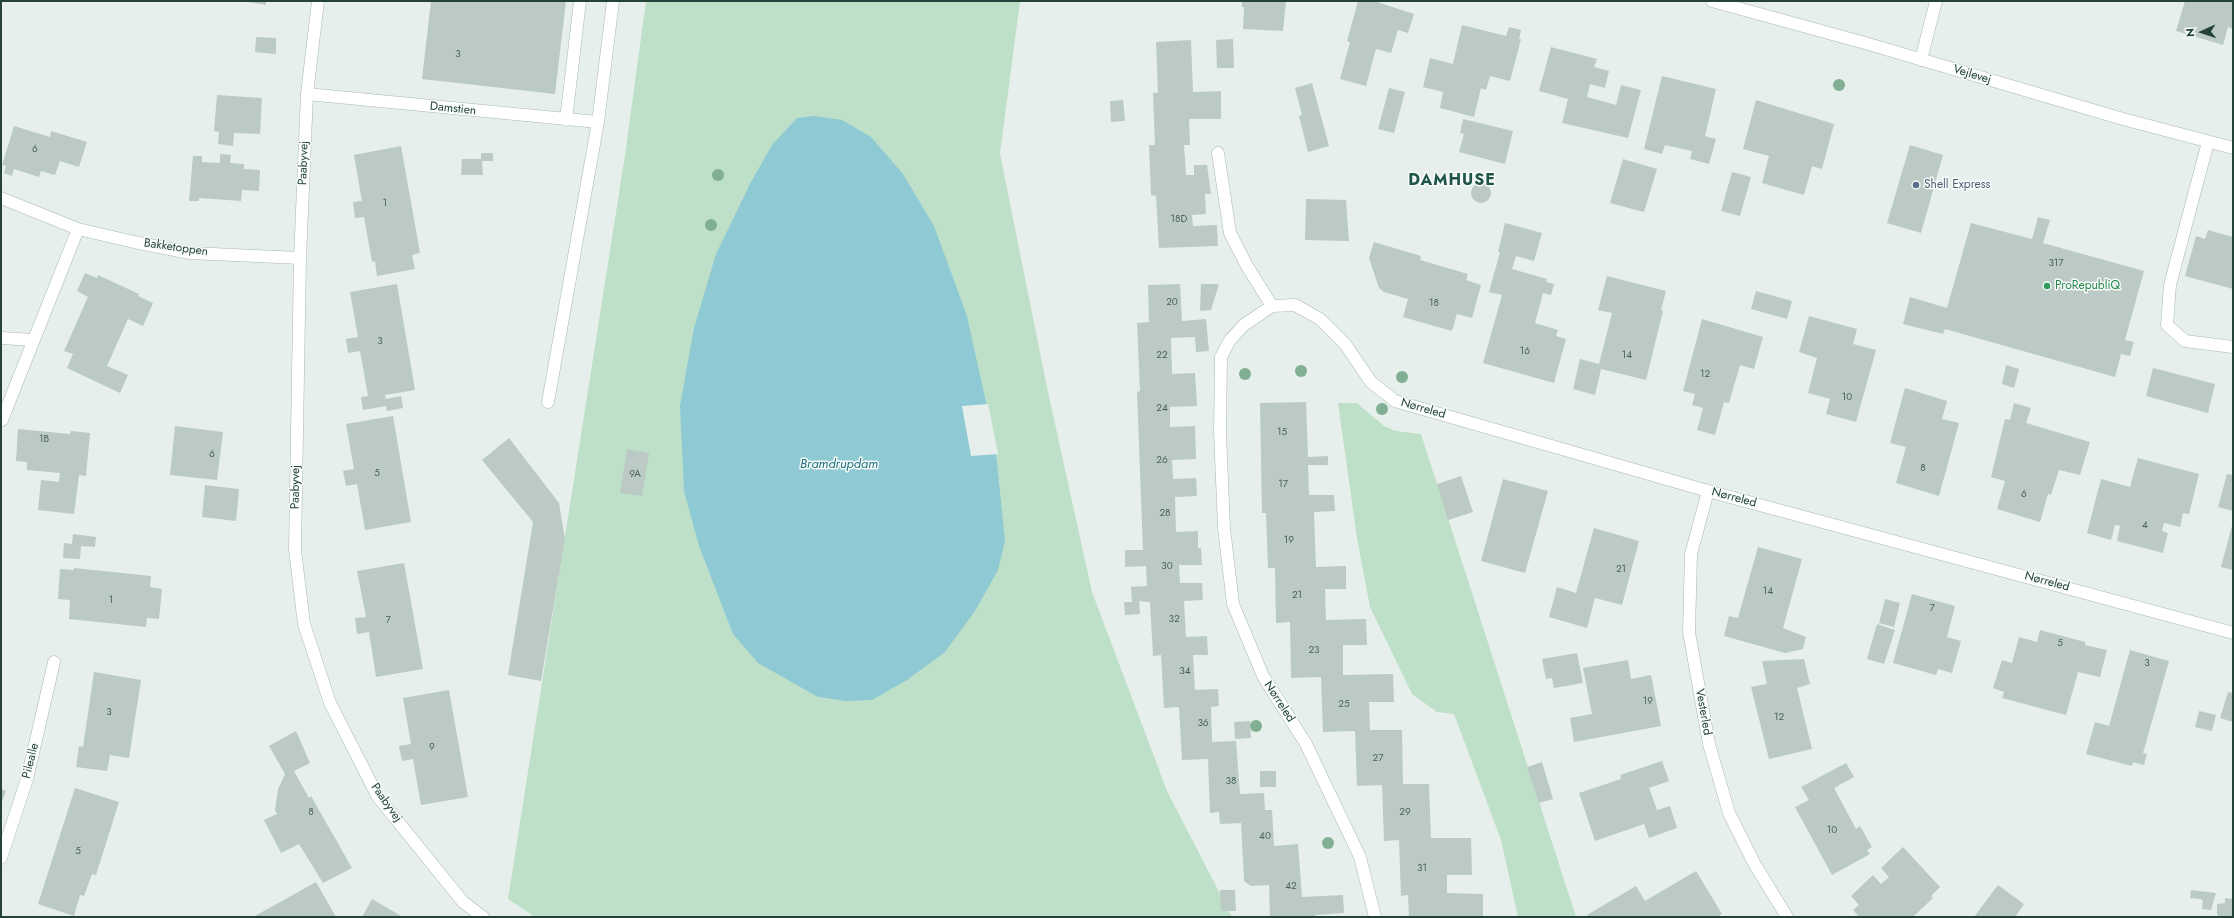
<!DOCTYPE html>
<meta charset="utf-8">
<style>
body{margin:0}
#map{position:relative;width:2234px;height:918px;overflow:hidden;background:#e6efeb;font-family:Jost,sans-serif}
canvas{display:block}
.frame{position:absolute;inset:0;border:2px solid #24423a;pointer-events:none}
.north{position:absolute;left:2182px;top:12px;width:40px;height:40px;-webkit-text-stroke:3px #f7fbf9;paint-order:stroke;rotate:267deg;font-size:11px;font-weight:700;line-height:16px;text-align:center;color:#24423a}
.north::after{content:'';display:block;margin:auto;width:14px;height:18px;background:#24423a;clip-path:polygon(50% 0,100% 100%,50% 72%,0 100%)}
</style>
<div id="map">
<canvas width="2234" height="918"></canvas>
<div class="frame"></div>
<div class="north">N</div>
</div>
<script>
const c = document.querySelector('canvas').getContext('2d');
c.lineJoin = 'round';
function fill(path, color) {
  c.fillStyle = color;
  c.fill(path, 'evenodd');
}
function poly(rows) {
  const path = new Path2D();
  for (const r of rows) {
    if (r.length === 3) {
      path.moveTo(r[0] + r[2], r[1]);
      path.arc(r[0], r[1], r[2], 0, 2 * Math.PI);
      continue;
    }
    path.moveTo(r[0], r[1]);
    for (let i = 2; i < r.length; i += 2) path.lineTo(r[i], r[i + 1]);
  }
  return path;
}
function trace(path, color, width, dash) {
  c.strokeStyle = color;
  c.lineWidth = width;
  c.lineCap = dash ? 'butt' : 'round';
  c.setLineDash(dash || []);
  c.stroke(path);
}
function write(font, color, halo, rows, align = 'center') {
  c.font = font + ' Jost,sans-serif';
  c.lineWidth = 3;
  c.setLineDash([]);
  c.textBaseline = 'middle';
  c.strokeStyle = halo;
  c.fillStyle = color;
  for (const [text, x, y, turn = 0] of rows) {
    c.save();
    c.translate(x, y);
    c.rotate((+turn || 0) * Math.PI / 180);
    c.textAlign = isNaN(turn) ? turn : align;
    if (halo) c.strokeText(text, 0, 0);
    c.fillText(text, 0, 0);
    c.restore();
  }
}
const green = poly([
 [646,1,1020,1,1000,154,1048,392,1092,592,1167,791,1232,917,535,917,508,899,625,155],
 [1338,403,1357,403,1384,426,1396,431,1421,434,1576,917,1518,917,1501,840,1454,714,1437,712,1412,694,1370,607,1357,538]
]);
const water = poly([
 [814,116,842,120,871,137,903,174,934,226,967,316,995,443,1005,541,998,570,975,611,945,652,907,680,872,700,846,701,818,697,758,663,733,634,699,546,684,491,680,406,694,328,716,254,751,182,772,145,797,118]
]);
const pier = poly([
 [988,404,998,454,971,456,962,406]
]);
const building = poly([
 [242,1,266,1,266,5],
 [431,1,566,1,555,94,422,79],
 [1242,1,1286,1,1283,31,1243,29,1244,7,1242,7],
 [1358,1,1374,1,1414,14,1408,33,1398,30,1391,53,1376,49,1366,86,1340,79,1350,42,1347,41],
 [2185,1,2233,1,2233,29,2228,27,2223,45,2176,31],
 [1462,25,1506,36,1509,27,1521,30,1519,39,1521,39,1510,81,1490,76,1486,90,1481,88,1474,117,1440,108,1443,92,1423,87,1430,58,1453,64],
 [256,37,276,38,276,54,255,52],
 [1233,39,1234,68,1217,68,1216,40],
 [1191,40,1193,92,1221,91,1221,119,1189,119,1190,145,1184,145,1186,175,1194,175,1194,165,1207,165,1211,194,1205,194,1206,214,1192,215,1193,226,1217,225,1218,246,1159,248,1156,196,1151,195,1149,145,1155,145,1153,93,1158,93,1156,42],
 [1551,47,1597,59,1594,67,1609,71,1605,88,1590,84,1587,97,1616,105,1621,85,1641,90,1628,138,1562,123,1568,99,1539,91],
 [1662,76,1716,89,1705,136,1716,139,1709,164,1690,159,1692,151,1665,145,1662,154,1644,149],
 [1312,83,1329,146,1308,152,1299,116,1302,115,1295,88],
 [1389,88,1405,92,1394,133,1378,129],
 [217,95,262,98,260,134,234,133,233,146,218,144,219,132,214,131],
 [1123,100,1125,121,1111,122,1110,101],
 [1756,100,1834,124,1822,169,1812,166,1804,195,1762,183,1769,156,1743,149],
 [1463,119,1513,131,1505,164,1459,152,1464,134,1460,133],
 [14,126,50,137,51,131,87,142,79,167,60,161,55,175,41,171,39,177,14,169,12,176,4,173,6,166,2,165],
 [1910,145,1943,155,1921,233,1887,223],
 [401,146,420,253,412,255,415,269,377,276,375,261,372,262,364,217,355,218,353,202,362,201,354,155],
 [481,153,493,153,493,161,482,161,483,175,461,175,462,159,481,159],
 [220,154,231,155,230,163,244,164,244,169,260,170,259,191,242,190,241,201,199,198,199,201,189,201,193,156,202,156,202,162,220,163],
 [1623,159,1657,169,1644,212,1610,203],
 [1732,172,1751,177,1740,216,1721,211],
 [1481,193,10],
 [1306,199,1346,200,1349,241,1305,240],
 [2038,217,2050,220,2043,243,2144,271,2125,340,2134,342,2130,356,2121,354,2115,377,1945,329,1943,334,1903,324,1910,297,1947,308,1971,223,2032,239],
 [1505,223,1542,233,1534,261,1516,256,1512,269,1547,279,1546,282,1554,284,1551,295,1543,293,1535,323,1558,330,1556,336,1566,339,1554,383,1483,363,1502,295,1489,292,1500,252,1498,252],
 [2208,230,2233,237,2233,289,2185,276,2196,236,2205,239],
 [1374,242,1421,256,1420,260,1468,274,1466,280,1481,285,1472,318,1457,314,1452,331,1403,317,1408,299,1384,292,1379,288,1369,258],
 [85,273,97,278,98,275,139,294,138,296,153,303,143,326,128,319,107,366,128,375,120,393,67,368,73,354,64,351,88,297,77,291],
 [1607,276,1666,291,1661,310,1663,311,1646,380,1601,369,1595,395,1573,389,1580,359,1599,364,1612,313,1598,310],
 [397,284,415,390,385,395,386,399,401,396,403,408,387,411,386,406,363,410,361,397,368,396,360,351,348,353,346,339,358,337,350,292],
 [1180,284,1182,321,1206,319,1209,351,1196,352,1195,337,1171,338,1172,374,1195,373,1197,406,1170,407,1170,427,1195,426,1196,459,1172,460,1173,479,1196,478,1197,496,1175,497,1176,532,1198,531,1198,548,1201,548,1202,565,1179,565,1180,583,1202,583,1203,600,1184,601,1186,637,1207,636,1208,655,1193,655,1195,690,1218,689,1219,706,1211,707,1212,742,1236,741,1240,794,1264,793,1265,810,1272,810,1274,846,1298,844,1302,897,1343,895,1344,913,1315,915,1315,917,1270,917,1269,885,1251,886,1244,881,1241,823,1220,824,1219,812,1210,813,1208,759,1182,760,1179,707,1164,708,1161,655,1153,656,1150,602,1139,601,1140,614,1125,615,1124,602,1132,602,1131,587,1147,586,1146,566,1125,567,1125,550,1143,550,1137,392,1140,391,1137,323,1149,322,1148,285],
 [1201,284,1219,284,1211,310,1200,311],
 [1756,291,1792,301,1787,319,1751,309],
 [1809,316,1857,329,1853,344,1876,350,1856,422,1826,414,1830,399,1808,393,1817,358,1799,352],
 [1702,319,1763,337,1754,369,1740,365,1729,403,1724,402,1715,435,1697,430,1703,408,1692,405,1695,394,1683,391],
 [2006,365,2019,369,2014,388,2002,384],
 [2153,368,2215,384,2208,413,2146,396],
 [1905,388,1947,401,1942,419,1959,423,1939,496,1896,483,1906,447,1890,443],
 [1306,402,1308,457,1328,456,1328,465,1308,465,1309,495,1334,495,1335,511,1314,512,1316,567,1346,566,1346,589,1325,589,1326,620,1366,619,1367,645,1343,645,1343,675,1393,674,1394,702,1369,702,1370,730,1402,730,1403,784,1429,784,1431,838,1471,838,1472,875,1447,875,1447,893,1483,894,1483,917,1409,917,1408,895,1401,896,1399,840,1384,841,1382,785,1357,786,1355,731,1323,732,1321,677,1291,678,1290,622,1276,623,1275,568,1268,568,1266,513,1262,513,1260,403],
 [2014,403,2031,408,2026,423,2090,442,2080,475,2059,470,2051,495,2048,494,2040,522,1997,509,2005,481,1991,477,2005,419,2010,420],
 [393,416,411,522,365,530,357,484,346,486,343,471,354,469,346,424],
 [175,426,223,432,217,480,170,475],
 [18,429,70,434,71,431,90,433,86,476,79,475,74,514,38,510,41,480,59,482,60,473,27,470,27,462,16,461],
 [509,438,559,503,565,539,541,681,508,675,533,522,482,460],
 [627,449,649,453,642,496,620,493],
 [2138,458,2199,474,2189,514,2183,513,2180,527,2164,523,2162,531,2168,533,2163,553,2117,541,2120,526,2117,525,2115,525,2111,540,2087,533,2101,479,2130,487],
 [2227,474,2233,475,2233,511,2218,507],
 [1461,476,1473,512,1448,520,1437,484],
 [1503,479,1548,491,1525,573,1481,561],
 [205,485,239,489,236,521,202,517],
 [2233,522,2233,570,2221,567],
 [1594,528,1639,541,1622,605,1595,598,1587,628,1549,617,1557,587,1576,593],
 [73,534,96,537,95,547,81,546,80,559,63,558,64,543,72,544],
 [1758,547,1802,559,1783,628,1806,637,1803,649,1785,653,1724,636,1729,616,1738,618],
 [404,563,423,669,376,677,369,632,357,634,355,618,366,617,357,571],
 [74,568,151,576,150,587,162,589,159,619,147,618,146,627,69,619,70,600,58,599,60,569,74,570],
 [1912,594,1955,606,1947,637,1961,641,1952,673,1938,669,1936,675,1893,663],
 [1885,599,1900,603,1894,627,1879,623],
 [1877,624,1895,630,1884,664,1867,659],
 [2040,630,2085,642,2085,645,2107,650,2100,677,2078,672,2066,715,2002,698,2004,692,1993,688,2002,660,2012,663,2019,637,2037,642],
 [2130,650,2169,661,2143,753,2147,754,2144,765,2133,762,2132,766,2086,754,2095,722,2109,726],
 [1577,653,1583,683,1554,688,1552,678,1546,679,1542,659],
 [1804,659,1810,684,1797,688,1812,749,1769,759,1751,687,1767,684,1762,661],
 [1628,660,1631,679,1651,675,1661,726,1574,742,1570,718,1592,714,1583,668],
 [94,672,141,680,129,758,110,755,107,771,76,767,79,746,83,747],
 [449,690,468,797,421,805,413,759,402,761,399,746,411,744,403,698],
 [2228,692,2233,693,2233,722,2220,718],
 [2199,711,2216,715,2212,731,2195,727],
 [1250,721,1251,738,1235,739,1234,722],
 [296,731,310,763,294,771,309,798,311,796,352,868,323,883,299,844,281,853,264,820,277,814,275,810,278,789,285,774,269,746],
 [1662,761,1669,781,1649,788,1657,810,1670,806,1677,828,1649,838,1644,824,1595,841,1579,793,1621,779,1620,775],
 [1542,762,1553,799,1539,803,1527,767],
 [1846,763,1854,777,1834,788,1856,829,1860,826,1872,847,1867,850,1870,854,1832,875,1795,807,1809,800,1801,787],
 [1260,771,1276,771,1276,787,1260,787],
 [75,788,119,802,96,875,92,874,84,896,80,895,74,916,38,904],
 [1,789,6,791,2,802,1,802],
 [1903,847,1940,887,1931,896,1933,898,1913,917,1859,917,1853,910,1859,905,1851,896,1873,875,1881,884,1889,877,1881,868],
 [1696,871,1722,914,1717,917,1588,917,1587,915,1636,886,1645,901],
 [316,882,336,917,253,917],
 [1998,885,2024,904,2015,917,1974,917],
 [1220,890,1235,890,1236,911,1221,911],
 [2191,890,2216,893,2211,910,2202,909,2203,901,2201,899,2190,898],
 [2225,898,2233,899,2233,917,2219,917,2217,914,2217,904,2225,903],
 [372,899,403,917,362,917]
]);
const service = poly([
 [1921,60,1936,1],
 [307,94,598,122],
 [566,120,580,1],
 [2208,142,2170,285,2167,325,2185,341,2233,347],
 [548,402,598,122,613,1]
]);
const minor = poly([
 [318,1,307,94,300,258,295,550,304,624,330,703,378,797,463,902,483,917],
 [1218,153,1230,233,1247,266,1272,306],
 [1,198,78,229,134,242,190,253,300,258],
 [1,338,34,340],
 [2,420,78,229],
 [1708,491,1691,554,1689,632,1709,744,1729,813,1754,863,1787,917],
 [1,858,27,779,54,662],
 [1375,917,1360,857,1306,744,1263,676,1233,604,1224,528,1220,432,1221,357,1230,340,1244,325,1272,306,1295,305,1320,319,1345,344,1371,382,1395,401,1708,491,2233,633]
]);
const tertiary = poly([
 [1712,1,1865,43,2123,119,2233,148]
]);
const trees = [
 [1839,85],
 [718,175],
 [711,225],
 [1301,371],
 [1245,374],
 [1402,377],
 [1382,409],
 [1256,726],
 [1328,843]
];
const markers = [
 [1916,185,4,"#5c6f8a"],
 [2047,286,4,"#2e9e5b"]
];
const numberNames = [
 ["3",458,55],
 ["6",35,150],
 ["1",385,204],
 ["18D",1179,220],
 ["317",2056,264],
 ["20",1172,303],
 ["18",1434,304],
 ["3",380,342],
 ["16",1525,352],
 ["22",1162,356],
 ["14",1627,356],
 ["12",1705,375],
 ["10",1847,398],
 ["24",1162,409],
 ["15",1282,433],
 ["1B",44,440],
 ["6",212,455],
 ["26",1162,461],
 ["8",1923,469],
 ["5",377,474],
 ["9A",635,475],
 ["17",1283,485],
 ["6",2024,495],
 ["28",1165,514],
 ["4",2145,526],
 ["19",1289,541],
 ["30",1167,567],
 ["21",1621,570],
 ["14",1768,592],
 ["21",1297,596],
 ["1",111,601],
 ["7",1932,609],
 ["32",1174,620],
 ["7",388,621],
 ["5",2060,644],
 ["23",1314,651],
 ["3",2147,664],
 ["34",1185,672],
 ["19",1648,702],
 ["25",1344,705],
 ["3",109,713],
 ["12",1779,718],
 ["36",1203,724],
 ["9",432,748],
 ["27",1378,759],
 ["38",1231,782],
 ["8",311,813],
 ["29",1405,813],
 ["10",1832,831],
 ["40",1265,837],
 ["5",78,852],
 ["31",1422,869],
 ["42",1291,887]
];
const streetNames = [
 ["Vejlevej",1972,75,17],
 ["Damstien",453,109,6],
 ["Paabyvej",304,163,-88],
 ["Bakketoppen",176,248,8],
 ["Nørreled",1423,409,16],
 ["Paabyvej",296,487,-89],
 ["Nørreled",1734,498,15],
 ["Nørreled",2047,582,15],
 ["Nørreled",1279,702,57],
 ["Vesterled",1703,712,80],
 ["Pilealle",31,761,-76],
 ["Paabyvej",386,803,55]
];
const serviceNames = [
 ["Shell Express",1924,185]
];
const leisureNames = [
 ["ProRepubliQ",2055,286]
];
const waterNames = [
 ["Bramdrupdam",839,465]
];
const districtNames = [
 ["DAMHUSE",1452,181]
];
fill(green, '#bfe0c8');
fill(water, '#8ec9d4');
fill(pier, '#e6efeb');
fill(building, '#bbcac4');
trace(service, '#a8b8b2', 13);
trace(minor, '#a8b8b2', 13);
trace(tertiary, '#a8b8b2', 13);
trace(service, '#fff', 12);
trace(minor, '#fff', 12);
trace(tertiary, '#fff', 12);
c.fillStyle = '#80af93';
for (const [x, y] of trees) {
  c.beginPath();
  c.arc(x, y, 6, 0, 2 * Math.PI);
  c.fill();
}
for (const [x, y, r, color] of markers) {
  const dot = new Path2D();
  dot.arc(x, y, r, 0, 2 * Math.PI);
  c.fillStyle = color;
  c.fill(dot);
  trace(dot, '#f7fbf9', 1.5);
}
write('10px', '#4a645c', null, numberNames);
write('12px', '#24423a', '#f7fbf9', streetNames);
write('12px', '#4e5e75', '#f7fbf9', serviceNames, 'left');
write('12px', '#27864d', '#f7fbf9', leisureNames, 'left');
write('italic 13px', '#1c6f80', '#f7fbf9', waterNames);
c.letterSpacing = '1px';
write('bold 16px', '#1f5548', '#f7fbf9', districtNames);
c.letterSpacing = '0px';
</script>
